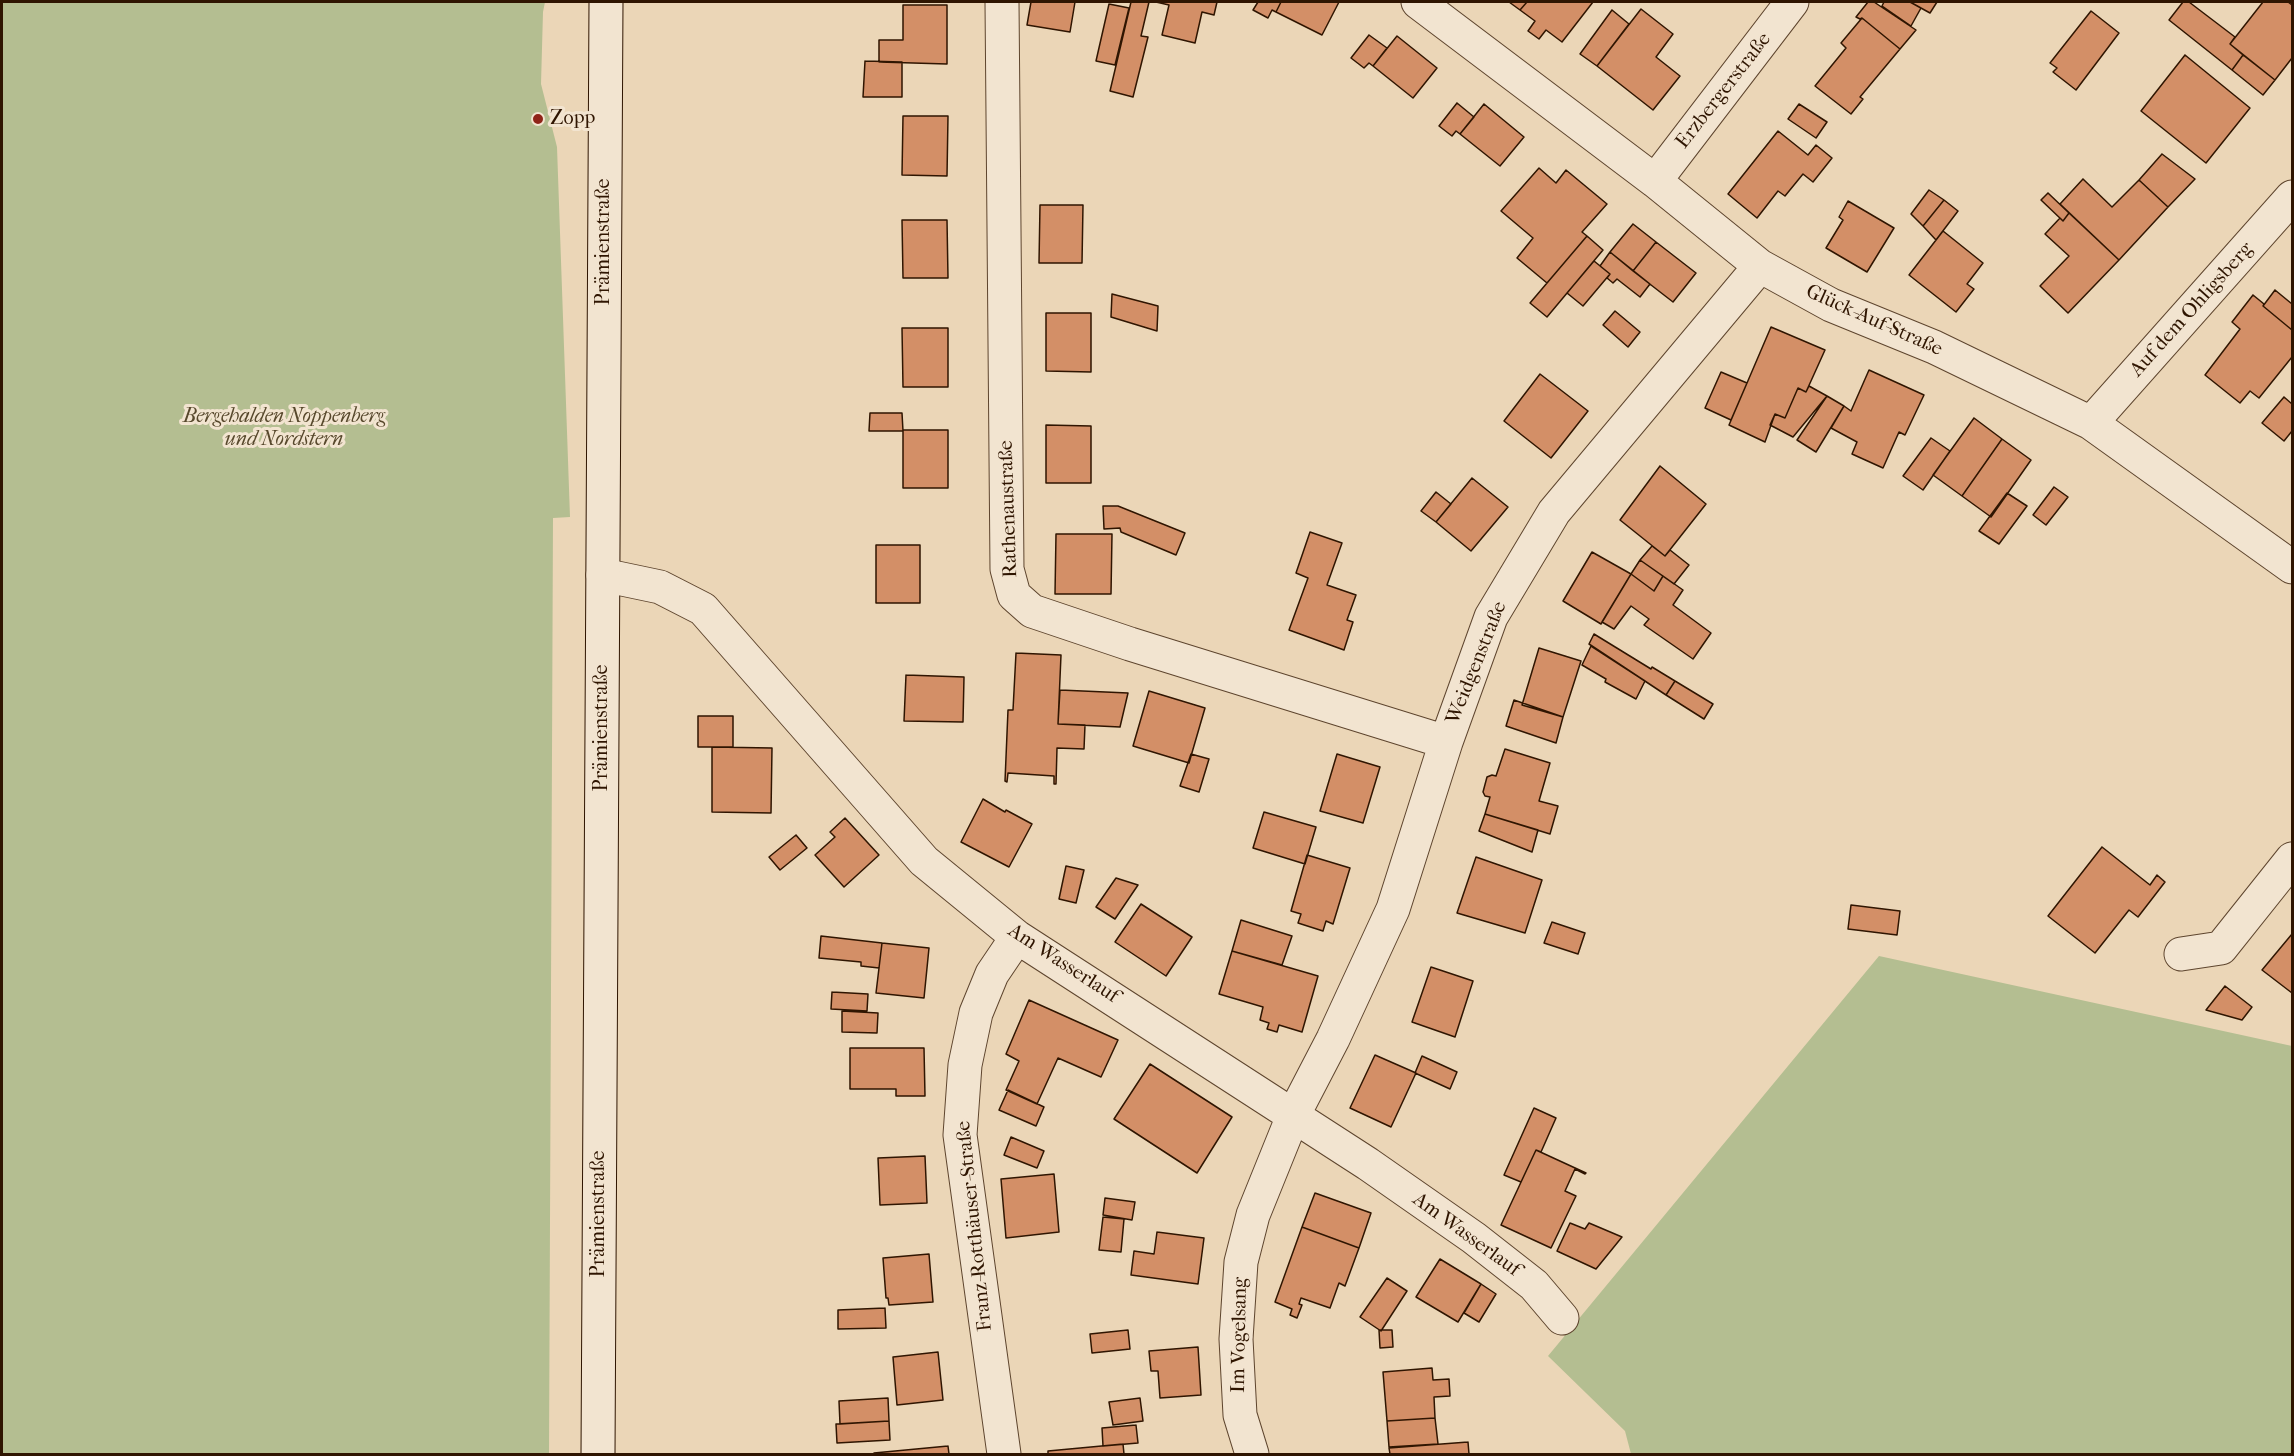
<!DOCTYPE html>
<meta charset="utf-8">
<style>
body{margin:0}
#map{position:relative;width:2294px;height:1456px;overflow:hidden;background:#ebd6b7;font-family:"IM FELL French Canon",serif}
canvas{display:block}
.frame{position:absolute;inset:0;border:3px solid #2f1501;pointer-events:none}
</style>
<div id="map">
<canvas width="2294" height="1456"></canvas>
<div class="frame"></div>
</div>
<script>
const c = document.querySelector('canvas').getContext('2d');
c.lineJoin = 'round';
function fill(path, color) {
  c.fillStyle = color;
  c.fill(path, 'evenodd');
}
function poly(rows) {
  const path = new Path2D();
  for (const r of rows) {
    path.moveTo(r[0], r[1]);
    for (let i = 2; i < r.length; i += 2) path.lineTo(r[i], r[i + 1]);
  }
  return path;
}
function trace(path, color, width, dash) {
  c.strokeStyle = color;
  c.lineWidth = width;
  c.lineCap = dash ? 'butt' : 'round';
  c.setLineDash(dash || []);
  c.stroke(path);
}
function write(font, color, halo, rows, align = 'center') {
  c.font = font + ' "IM FELL French Canon",serif';
  c.lineWidth = 6;
  c.setLineDash([]);
  c.textBaseline = 'middle';
  c.strokeStyle = halo;
  c.fillStyle = color;
  for (const [text, x, y, turn = 0] of rows) {
    c.save();
    c.translate(x, y);
    c.rotate((+turn || 0) * Math.PI / 180);
    c.textAlign = isNaN(turn) ? turn : align;
    if (halo) c.strokeText(text, 0, 0);
    c.fillText(text, 0, 0);
    c.restore();
  }
}
const green = poly([
 [2,2,545,2,543,12,541,84,557,147,570,517,553,518,549,1454,2,1454],
 [1879,956,2292,1046,2292,1454,1631,1454,1625,1431,1548,1356]
]);
const building = poly([
 [1031,2,1075,2,1070,32,1027,25,1031,2],
 [1131,2,1149,2,1141,36,1148,37,1133,97,1110,91,1131,2],
 [1156,2,1217,2,1214,15,1202,12,1195,43,1162,35,1169,5,1156,2],
 [1258,2,1281,2,1276,12,1272,10,1268,18,1253,10,1258,2],
 [1281,2,1339,2,1322,35,1276,12,1281,2],
 [1509,2,1527,2,1520,10,1509,2],
 [1527,2,1593,2,1562,42,1546,30,1539,39,1528,31,1535,21,1520,10,1527,2],
 [1868,2,1874,2,1916,30,1900,49,1862,18,1860,19,1856,17,1868,2],
 [1884,2,1910,2,1921,8,1911,26,1882,6,1884,2],
 [1910,2,1937,2,1930,13,1910,2],
 [2183,2,2189,2,2235,37,2230,44,2243,55,2232,70,2169,20,2183,2],
 [2263,2,2288,2,2292,5,2292,58,2275,80,2230,44,2263,2],
 [1109,4,1129,8,1115,65,1096,61,1109,4],
 [903,5,947,5,947,64,879,62,879,40,903,40,903,5],
 [1641,9,1673,34,1656,57,1680,76,1653,110,1597,66,1641,9],
 [1612,10,1629,24,1597,66,1580,54,1612,10],
 [2091,11,2119,33,2076,90,2053,72,2057,68,2050,63,2091,11],
 [1862,18,1900,49,1860,97,1863,99,1851,114,1815,86,1846,48,1841,43,1862,18],
 [1369,35,1387,48,1373,66,1369,63,1364,68,1351,58,1369,35],
 [1397,36,1437,68,1413,98,1373,66,1397,36],
 [2185,55,2250,108,2206,163,2141,111,2185,55],
 [2243,55,2275,80,2263,95,2232,70,2243,55],
 [865,61,902,62,902,97,863,97,865,61],
 [1457,103,1474,117,1460,134,1456,131,1452,136,1439,126,1457,103],
 [1484,104,1524,137,1500,166,1460,134,1484,104],
 [1799,104,1827,122,1816,138,1788,119,1799,104],
 [903,116,948,116,947,176,902,175,903,116],
 [1778,131,1808,155,1816,145,1832,158,1813,182,1803,174,1785,196,1778,191,1757,218,1728,194,1778,131],
 [2162,154,2195,179,2168,207,2139,180,2162,154],
 [1539,168,1556,183,1566,170,1607,204,1582,232,1587,236,1547,283,1517,258,1533,238,1501,211,1539,168],
 [2083,179,2112,207,2139,180,2168,207,2119,260,2060,204,2083,179],
 [1929,190,1944,200,1923,226,1911,214,1929,190],
 [2048,193,2069,213,2063,221,2041,200,2048,193],
 [1944,200,1958,211,1936,240,1923,226,1944,200],
 [1848,201,1894,228,1867,272,1826,248,1843,220,1839,217,1848,201],
 [1040,205,1083,205,1082,263,1039,263,1040,205],
 [2069,213,2119,260,2068,313,2040,286,2069,256,2045,234,2060,218,2063,221,2069,213],
 [902,220,947,220,948,278,903,278,902,220],
 [1633,224,1656,242,1633,271,1610,252,1633,224],
 [1943,231,1983,263,1967,284,1974,289,1956,312,1909,275,1943,231],
 [1587,236,1603,250,1547,317,1530,303,1587,236],
 [1656,242,1696,273,1673,302,1633,271,1656,242],
 [1610,252,1650,284,1640,297,1617,279,1613,283,1607,278,1610,274,1600,266,1610,252],
 [1594,261,1610,274,1583,306,1567,293,1594,261],
 [2275,290,2292,304,2292,330,2263,306,2275,290],
 [1112,294,1158,306,1157,331,1111,317,1112,294],
 [2253,295,2264,304,2263,306,2292,330,2292,357,2259,398,2250,391,2240,403,2205,375,2240,329,2232,322,2253,295],
 [1615,311,1640,332,1628,347,1603,325,1615,311],
 [1046,313,1091,313,1091,372,1046,371,1046,313],
 [1771,327,1825,350,1806,392,1798,388,1785,418,1775,414,1765,442,1729,425,1771,327],
 [902,328,948,328,948,387,903,387,902,328],
 [1869,370,1924,395,1905,435,1899,432,1883,468,1852,454,1857,442,1831,428,1844,406,1851,411,1869,370],
 [1721,372,1747,383,1731,420,1705,408,1721,372],
 [1540,374,1588,411,1551,458,1504,421,1540,374],
 [1809,386,1827,396,1793,437,1770,425,1775,414,1785,418,1798,388,1806,392,1809,386],
 [1827,396,1844,406,1816,452,1797,440,1827,396],
 [2284,397,2292,404,2292,431,2284,441,2262,423,2284,397],
 [870,413,902,413,903,431,869,431,870,413],
 [1974,418,2002,439,1962,496,1933,475,1974,418],
 [1046,425,1091,426,1091,483,1046,483,1046,425],
 [903,430,948,430,948,488,903,488,903,430],
 [1931,438,1950,451,1923,490,1903,476,1931,438],
 [2002,439,2031,460,1991,517,1962,496,2002,439],
 [1660,466,1706,504,1665,556,1620,520,1660,466],
 [1472,478,1508,507,1471,551,1436,522,1472,478],
 [2054,487,2068,497,2046,525,2033,515,2054,487],
 [1436,492,1451,504,1436,522,1421,511,1436,492],
 [2007,493,2027,506,1999,544,1979,531,2007,493],
 [1103,506,1118,506,1185,533,1176,555,1121,532,1120,528,1104,529,1103,506],
 [1310,532,1342,543,1327,585,1356,595,1347,620,1353,622,1344,650,1289,630,1308,578,1296,573,1310,532],
 [1056,534,1112,534,1111,594,1055,594,1056,534],
 [876,545,920,545,920,603,876,603,876,545],
 [1652,546,1665,556,1670,550,1689,565,1674,584,1640,560,1652,546],
 [1592,552,1631,574,1601,624,1563,601,1592,552],
 [1640,560,1663,576,1654,591,1631,574,1640,560],
 [1631,574,1654,591,1663,576,1683,590,1673,605,1711,633,1693,659,1644,625,1649,619,1631,606,1614,629,1602,622,1631,574],
 [1594,634,1651,669,1652,667,1675,681,1666,695,1589,644,1594,634],
 [1591,646,1645,681,1636,699,1605,682,1606,679,1582,665,1591,646],
 [1539,648,1581,661,1563,717,1522,705,1539,648],
 [1016,653,1061,655,1058,724,1085,725,1084,749,1057,748,1056,784,1054,784,1054,776,1008,773,1007,782,1005,781,1008,710,1013,710,1016,653],
 [906,675,964,677,963,722,904,721,906,675],
 [1675,681,1713,704,1704,719,1666,695,1675,681],
 [1060,690,1128,693,1120,727,1058,724,1060,690],
 [1149,691,1205,708,1189,763,1133,746,1149,691],
 [1514,700,1563,717,1556,743,1506,726,1514,700],
 [698,716,733,716,733,747,698,747,698,716],
 [712,747,772,748,771,813,712,812,712,747],
 [1505,749,1550,763,1539,801,1558,806,1550,834,1485,814,1490,797,1485,796,1483,792,1487,777,1492,775,1496,776,1505,749],
 [1191,754,1209,759,1199,792,1180,786,1191,754],
 [1337,754,1380,767,1363,823,1320,811,1337,754],
 [983,799,1005,812,1006,810,1032,824,1009,867,961,842,983,799],
 [1264,812,1316,827,1305,864,1253,848,1264,812],
 [1485,814,1538,830,1532,852,1479,831,1485,814],
 [845,818,879,855,844,887,815,855,835,837,830,832,845,818],
 [796,835,807,848,780,870,769,857,796,835],
 [2102,847,2150,885,2157,875,2165,882,2138,917,2129,910,2095,953,2048,916,2102,847],
 [1307,855,1350,868,1333,924,1326,921,1323,931,1298,923,1301,914,1291,911,1307,855],
 [1476,857,1542,880,1525,933,1457,913,1476,857],
 [1066,866,1084,870,1076,903,1059,899,1066,866],
 [1116,878,1138,885,1115,919,1096,907,1116,878],
 [1141,904,1192,937,1166,976,1115,942,1141,904],
 [1851,905,1900,911,1897,935,1848,929,1851,905],
 [1241,920,1292,936,1282,965,1232,951,1241,920],
 [1552,922,1585,933,1578,954,1544,943,1552,922],
 [2292,934,2292,993,2262,970,2292,934],
 [821,936,882,943,879,968,861,966,861,962,819,958,821,936],
 [882,943,929,948,924,998,876,993,882,943],
 [1232,951,1318,976,1302,1032,1279,1025,1277,1032,1267,1029,1269,1023,1260,1020,1263,1007,1219,994,1232,951],
 [1431,967,1473,981,1455,1037,1412,1022,1431,967],
 [2225,986,2252,1007,2242,1020,2206,1010,2225,986],
 [832,992,868,994,867,1011,831,1009,832,992],
 [1029,1000,1118,1040,1101,1077,1058,1058,1037,1104,1006,1090,1019,1061,1006,1054,1029,1000],
 [842,1011,878,1013,877,1033,842,1032,842,1011],
 [850,1048,924,1048,925,1096,896,1096,896,1089,850,1089,850,1048],
 [1375,1055,1416,1073,1391,1127,1350,1108,1375,1055],
 [1422,1056,1457,1072,1450,1089,1415,1073,1422,1056],
 [1150,1064,1232,1117,1197,1173,1114,1119,1150,1064],
 [1008,1090,1044,1107,1036,1126,999,1110,1008,1090],
 [1534,1108,1556,1118,1541,1152,1536,1150,1521,1182,1504,1175,1534,1108],
 [1011,1137,1044,1151,1037,1168,1004,1155,1011,1137],
 [1536,1150,1586,1173,1585,1174,1575,1169,1565,1191,1576,1196,1551,1248,1501,1225,1536,1150],
 [925,1156,927,1203,880,1205,878,1158,925,1156],
 [1054,1174,1059,1232,1006,1238,1001,1179,1054,1174],
 [1315,1193,1371,1213,1359,1248,1302,1227,1315,1193],
 [1105,1198,1135,1202,1132,1220,1103,1215,1105,1198],
 [1103,1217,1124,1219,1121,1252,1099,1250,1103,1217],
 [1570,1223,1585,1229,1589,1223,1622,1237,1596,1269,1557,1251,1570,1223],
 [1302,1227,1359,1248,1345,1286,1339,1283,1330,1308,1301,1298,1299,1304,1302,1305,1297,1318,1290,1315,1292,1309,1275,1302,1302,1227],
 [1157,1232,1204,1238,1198,1284,1131,1275,1134,1251,1154,1254,1157,1232],
 [929,1254,933,1302,889,1305,888,1298,886,1298,883,1258,929,1254],
 [1440,1259,1481,1284,1458,1322,1416,1297,1440,1259],
 [1387,1278,1407,1291,1381,1331,1360,1317,1387,1278],
 [1481,1284,1496,1294,1479,1322,1464,1313,1481,1284],
 [885,1308,886,1328,838,1329,838,1310,885,1308],
 [1128,1330,1130,1349,1092,1353,1090,1334,1128,1330],
 [1379,1330,1392,1330,1393,1347,1380,1348,1379,1330],
 [1198,1347,1201,1395,1160,1398,1158,1371,1151,1371,1149,1351,1198,1347],
 [938,1352,943,1400,897,1405,893,1357,938,1352],
 [1432,1368,1433,1380,1449,1379,1450,1396,1434,1397,1435,1418,1387,1421,1383,1372,1432,1368],
 [888,1398,889,1421,840,1424,839,1401,888,1398],
 [1140,1398,1143,1421,1113,1425,1109,1402,1140,1398],
 [1435,1418,1438,1444,1389,1447,1387,1421,1435,1418],
 [889,1421,890,1440,837,1443,836,1424,889,1421],
 [1136,1425,1138,1443,1103,1446,1102,1428,1136,1425],
 [1468,1442,1469,1454,1390,1454,1389,1448,1468,1442],
 [1123,1444,1124,1454,1048,1454,1048,1451,1123,1444],
 [948,1446,949,1454,874,1454,874,1453,948,1446]
]);
const minor = poly([
 [1002,2,1007,569,1014,595,1032,611,1130,644,1446,742],
 [1418,2,1655,181,1760,266,1831,305,1934,347,2091,423,2292,567],
 [1655,181,1792,2],
 [2091,423,2292,197],
 [603,575,660,587,703,609,924,861,1017,937,1368,1164,1474,1238,1534,1285,1562,1318],
 [2181,954,2221,948,2292,859],
 [1004,1454,960,1135,965,1065,976,1013,992,974,1017,937],
 [1252,1454,1240,1415,1236,1339,1241,1262,1253,1215,1293,1116,1333,1039,1393,909,1446,742,1491,617,1554,512,1760,266]
]);
const secondary = poly([
 [598,1454,606,2]
]);
const markers = [
 [538,119,6,"#8f2418"]
];
const streetNames = [
 ["Erzbergerstraße",1724,91,-52],
 ["Prämienstraße",604,242,-90],
 ["Auf dem Ohligsberg",2192,310,-48],
 ["Glück-Auf-Straße",1874,321,24],
 ["Rathenaustraße",1009,509,-92],
 ["Weidgenstraße",1477,663,-68],
 ["Prämienstraße",602,728,-90],
 ["Am Wasserlauf",1063,964,33],
 ["Prämienstraße",599,1214,-90],
 ["Franz-Rotthäuser-Straße",975,1226,-96],
 ["Am Wasserlauf",1466,1235,36],
 ["Im Vogelsang",1240,1335,-89]
];
const poiNames = [
 ["Zopp",550,119]
];
const parkNames = [
 ["Bergehalden Noppenberg",284,417],
 ["und Nordstern",284,440]
];
fill(green, '#b4be91');
fill(building, '#d38f67');
trace(building, '#2f1501', 1.5);
trace(minor, '#5e452e', 35);
trace(secondary, '#2f1501', 35);
trace(minor, '#f2e4d0', 33);
trace(secondary, '#f2e4d0', 33);
for (const [x, y, r, color] of markers) {
  const dot = new Path2D();
  dot.arc(x, y, r, 0, 2 * Math.PI);
  c.fillStyle = color;
  c.fill(dot);
  trace(dot, '#f2e4d0', 2);
}
write('20px', '#2f1501', '#f2e4d0', streetNames);
write('20px', '#2f1501', '#f2e4d0', poiNames, 'left');
write('italic 20px', '#57482c', '#f2e4d0', parkNames);
</script>
